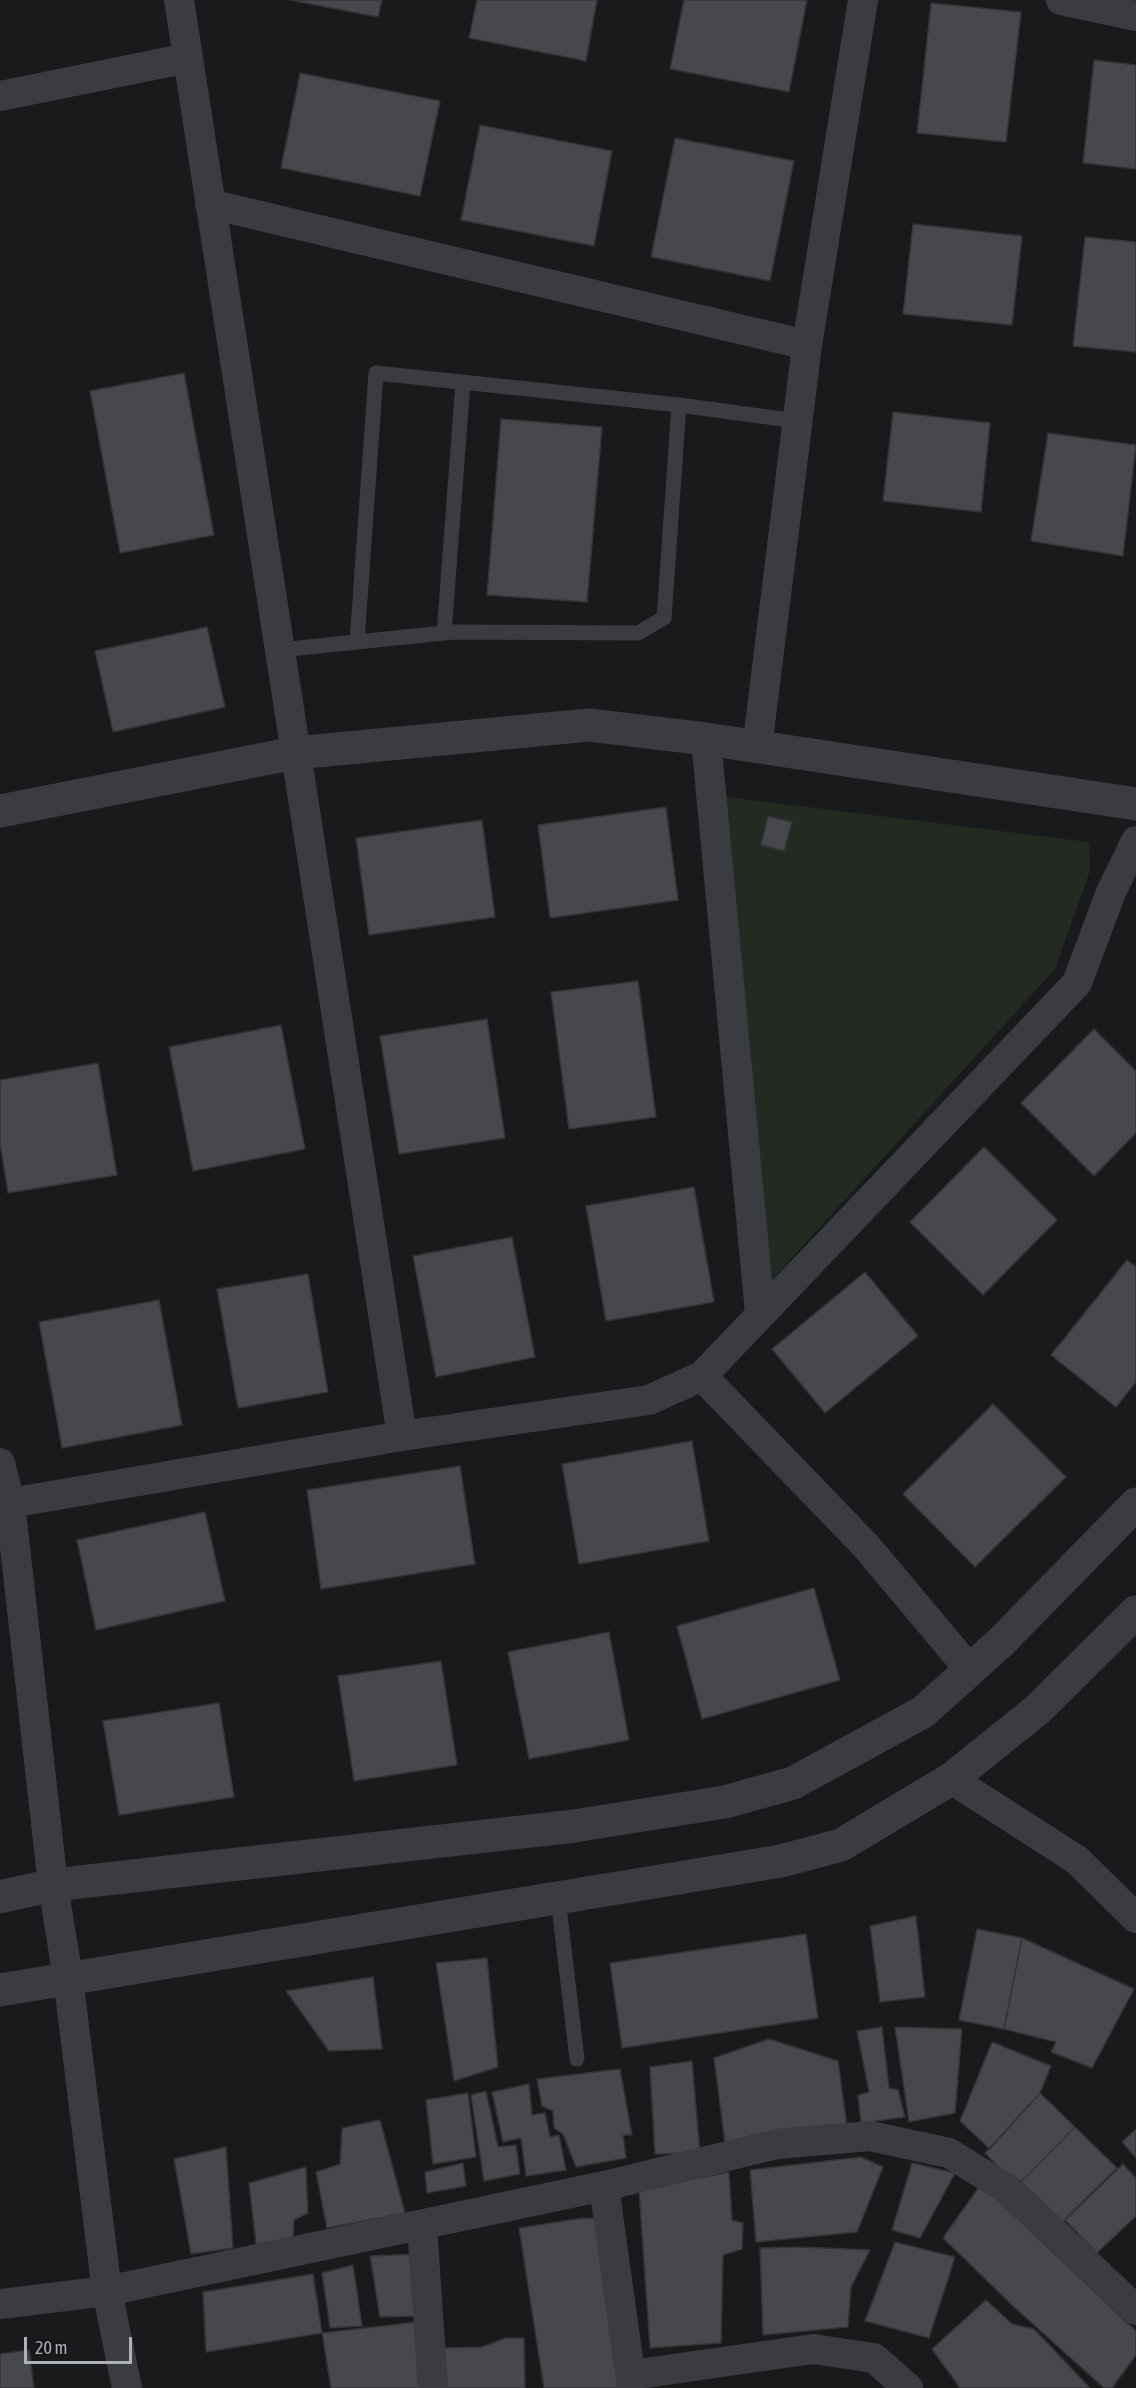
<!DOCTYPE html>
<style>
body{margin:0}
#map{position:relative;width:1136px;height:2388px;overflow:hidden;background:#1a1a1c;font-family:"Asap Condensed",sans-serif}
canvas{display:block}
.scale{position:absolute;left:24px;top:2337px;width:108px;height:27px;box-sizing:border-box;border:3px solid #adb2ba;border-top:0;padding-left:8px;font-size:18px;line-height:21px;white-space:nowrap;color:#adb2ba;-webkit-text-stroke:4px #151517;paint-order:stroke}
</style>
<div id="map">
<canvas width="1136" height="2388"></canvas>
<div class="scale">20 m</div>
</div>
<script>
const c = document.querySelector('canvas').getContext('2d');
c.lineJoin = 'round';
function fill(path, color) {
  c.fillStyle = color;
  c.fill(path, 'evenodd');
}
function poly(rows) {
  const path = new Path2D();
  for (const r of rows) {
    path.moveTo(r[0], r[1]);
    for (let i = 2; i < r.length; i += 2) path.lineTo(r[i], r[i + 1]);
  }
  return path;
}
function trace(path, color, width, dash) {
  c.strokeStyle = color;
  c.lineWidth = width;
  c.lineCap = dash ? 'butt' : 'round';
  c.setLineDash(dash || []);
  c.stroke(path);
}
const green = poly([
 [719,796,1089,842,1090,871,1055,969,772,1280]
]);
const building = poly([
 [290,0,382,0,378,17,290,0],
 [477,0,597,0,586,61,469,38,477,0],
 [684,0,807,0,789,92,670,69,684,0],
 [931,3,1021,12,1006,142,917,133,931,3],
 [1094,60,1136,65,1136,169,1083,163,1094,60],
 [300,73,440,101,420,196,281,168,300,73],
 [480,125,612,151,594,246,461,220,480,125],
 [675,138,794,161,770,281,651,257,675,138],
 [913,224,1022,236,1012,325,903,314,913,224],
 [1085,237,1136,242,1136,352,1073,346,1085,237],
 [184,373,214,535,120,553,90,391,184,373],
 [893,412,990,423,981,512,883,501,893,412],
 [501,419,602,427,587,602,487,595,501,419],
 [1048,433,1136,445,1123,556,1031,541,1048,433],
 [207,627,225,707,113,732,95,651,207,627],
 [666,807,678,900,550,918,538,825,666,807],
 [768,816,792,822,784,851,761,845,768,816],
 [482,820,495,917,369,935,356,838,482,820],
 [638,981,656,1117,569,1129,551,992,638,981],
 [487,1019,505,1138,399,1154,380,1036,487,1019],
 [281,1025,305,1149,193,1171,169,1047,281,1025],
 [1094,1029,1136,1071,1136,1133,1094,1176,1021,1103,1094,1029],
 [98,1063,117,1175,8,1193,0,1143,0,1080,98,1063],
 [984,1147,1057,1220,983,1295,910,1222,984,1147],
 [694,1187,714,1302,606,1321,586,1206,694,1187],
 [512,1237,535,1357,436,1377,413,1256,512,1237],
 [1127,1260,1136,1267,1136,1382,1116,1407,1051,1355,1127,1260],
 [865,1272,918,1336,825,1413,772,1349,865,1272],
 [308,1274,328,1392,238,1408,217,1289,308,1274],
 [159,1300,182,1425,62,1448,39,1322,159,1300],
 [993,1404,1066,1477,975,1567,903,1494,993,1404],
 [692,1441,709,1541,579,1564,562,1464,692,1441],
 [460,1466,475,1564,321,1589,307,1490,460,1466],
 [205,1512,225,1601,96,1630,77,1540,205,1512],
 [814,1588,840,1680,702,1719,677,1626,814,1588],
 [609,1632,629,1740,529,1759,508,1652,609,1632],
 [441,1661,457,1765,354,1781,338,1676,441,1661],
 [219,1703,234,1797,119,1815,103,1721,219,1703],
 [916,1916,925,1997,880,2002,870,1926,916,1916],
 [977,1929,1022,1938,1004,2029,959,2020,977,1929],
 [806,1934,818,2018,622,2048,610,1963,806,1934],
 [1022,1938,1134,1989,1092,2068,1051,2052,1056,2042,1004,2029,1022,1938],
 [487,1958,498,2067,454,2081,436,1963,487,1958],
 [373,1977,382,2049,329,2051,286,1991,373,1977],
 [882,2027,889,2088,898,2090,905,2117,861,2123,858,2095,869,2092,857,2031,882,2027],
 [895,2027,962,2029,955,2113,909,2122,895,2027],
 [769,2039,838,2061,847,2127,725,2143,714,2058,769,2039],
 [992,2042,1051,2066,1040,2093,990,2149,960,2121,992,2042],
 [692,2061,700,2153,655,2154,650,2067,692,2061],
 [620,2069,632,2135,623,2135,626,2158,576,2167,563,2134,554,2128,553,2111,542,2106,537,2079,620,2069],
 [529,2084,532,2115,545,2113,550,2137,559,2135,566,2170,526,2176,521,2138,503,2142,492,2092,529,2084],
 [486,2091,498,2147,516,2145,520,2174,484,2181,471,2095,486,2091],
 [468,2093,476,2157,433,2164,426,2100,468,2093],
 [1040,2093,1075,2127,1017,2186,985,2153,1040,2093],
 [380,2120,405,2213,327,2228,316,2172,340,2164,342,2128,380,2120],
 [1075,2127,1117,2168,1057,2227,1017,2186,1075,2127],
 [1136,2129,1136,2158,1122,2142,1136,2129],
 [226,2147,233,2248,191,2254,174,2159,226,2147],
 [861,2157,883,2167,857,2232,756,2242,750,2170,861,2157],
 [463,2163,466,2186,427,2193,425,2172,463,2163],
 [912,2163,955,2173,920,2238,892,2230,912,2163],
 [1123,2164,1136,2178,1136,2216,1097,2253,1065,2220,1123,2164],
 [306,2167,308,2213,294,2220,293,2239,256,2244,249,2183,306,2167],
 [729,2172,732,2220,743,2223,742,2249,723,2255,721,2343,650,2348,639,2190,729,2172],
 [981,2184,1136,2331,1136,2355,1112,2388,1104,2388,1013,2306,943,2238,981,2184],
 [584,2218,599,2219,622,2388,544,2388,519,2228,584,2218],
 [895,2242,955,2257,929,2338,865,2321,895,2242],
 [801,2247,870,2250,851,2287,848,2327,763,2335,760,2248,801,2247],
 [419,2254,422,2316,380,2317,370,2256,419,2254],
 [353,2265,362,2326,330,2328,322,2273,353,2265],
 [313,2274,322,2333,206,2352,203,2292,313,2274],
 [986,2300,1012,2324,1034,2329,1090,2388,960,2388,932,2349,986,2300],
 [417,2322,423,2388,331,2388,322,2333,417,2322],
 [506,2338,524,2338,525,2388,445,2388,443,2348,482,2347,506,2338],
 [29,2350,34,2388,0,2388,0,2354,29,2350]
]);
const service = poly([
 [444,633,463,383],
 [357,642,376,373,679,405,797,421],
 [280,650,453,632,638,633,664,618,679,405],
 [558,1898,577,2059]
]);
const minor = poly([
 [179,0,402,1436],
 [1061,0,1136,16],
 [0,96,188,58],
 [210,204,807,345],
 [706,739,760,1313],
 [757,748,807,345,863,0],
 [702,1376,866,1546,970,1670],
 [0,1463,10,1503,53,1885,68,1978,107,2291,127,2388],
 [10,1503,402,1436,649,1400,702,1376,1077,983,1111,892,1136,841],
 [951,1779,1077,1860,1136,1918],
 [604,2186,632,2388],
 [422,2226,433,2388],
 [0,2304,107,2291,604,2186,777,2144,870,2136,949,2153,1010,2191,1136,2310],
 [631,2375,813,2349,874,2358,908,2388]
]);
const tertiary = poly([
 [0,811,295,753,589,725,706,739,1136,804],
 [0,1897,53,1885,574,1826,725,1802,793,1783,923,1712,1001,1642,1136,1504],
 [0,1990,781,1861,841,1845,951,1779,1037,1710,1136,1612]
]);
fill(green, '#222a22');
fill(building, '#47484c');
trace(building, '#343438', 1.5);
trace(service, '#3b3c41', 15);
trace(minor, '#3b3c41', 30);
trace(tertiary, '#3b3c41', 33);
</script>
